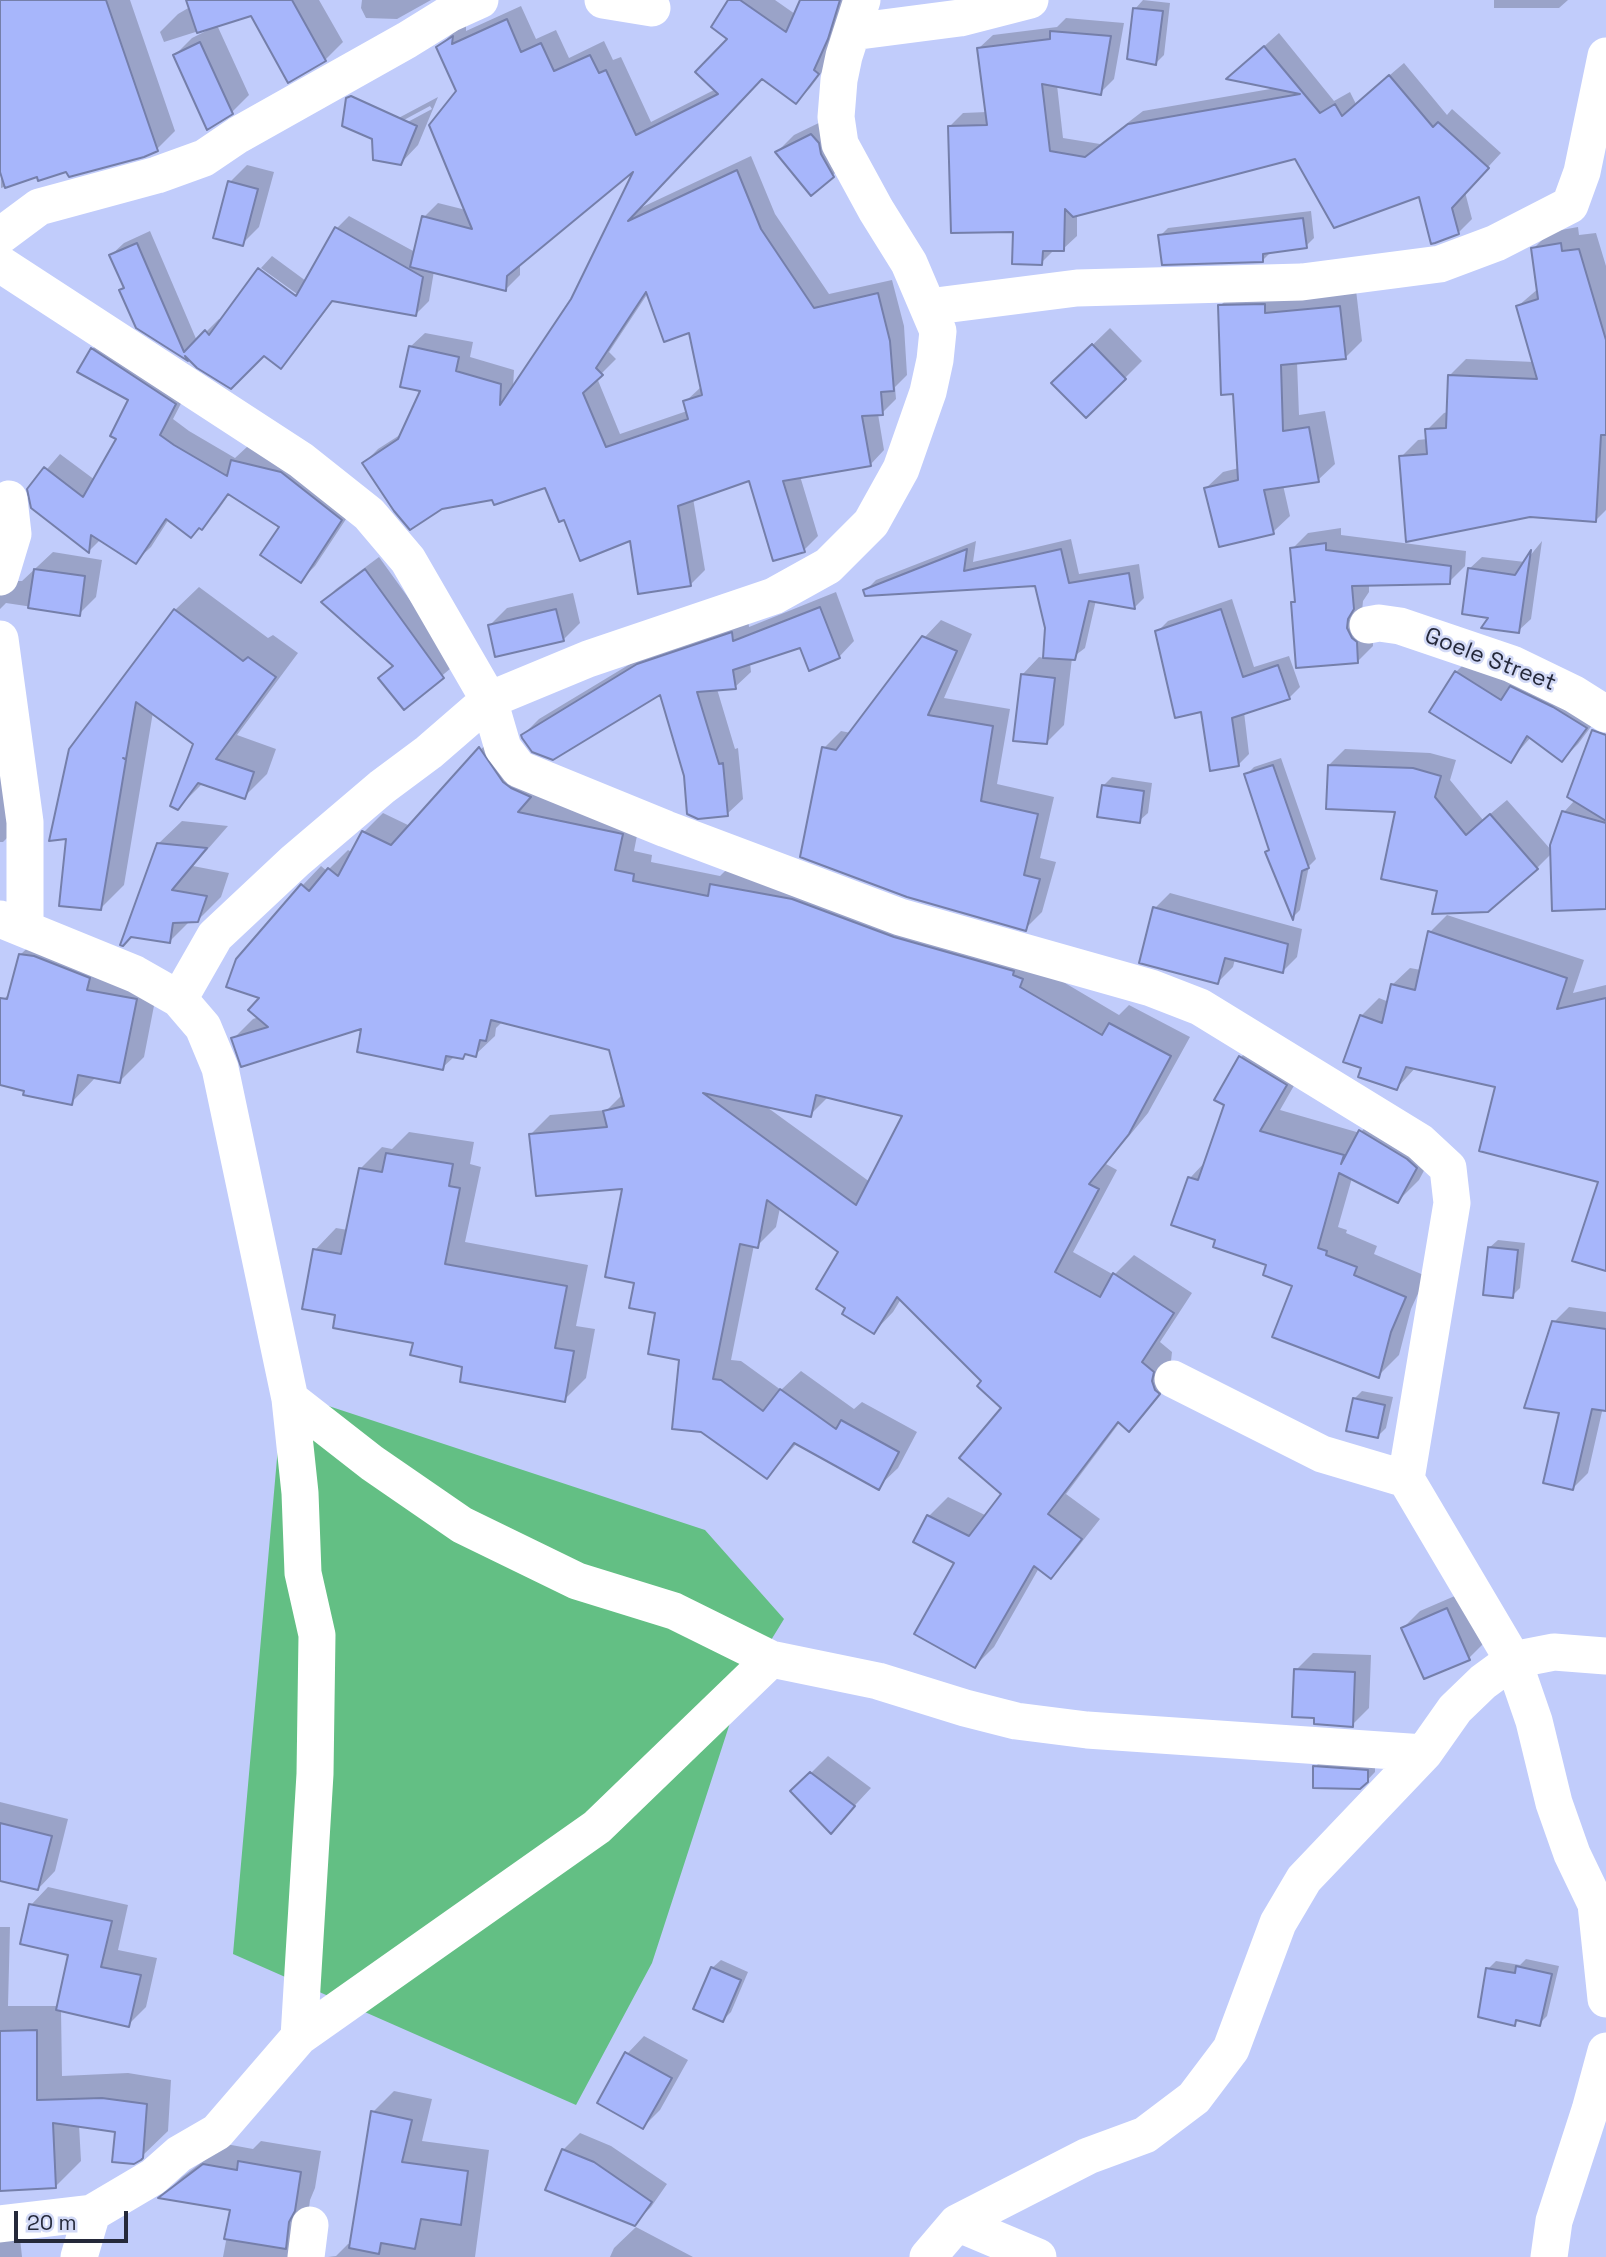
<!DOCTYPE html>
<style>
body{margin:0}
#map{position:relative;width:1606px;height:2257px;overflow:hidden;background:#c1ccfb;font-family:"Space Grotesk",sans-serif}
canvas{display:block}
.scale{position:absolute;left:14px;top:2211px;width:114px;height:32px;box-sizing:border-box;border:4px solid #25293a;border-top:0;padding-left:9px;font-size:21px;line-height:24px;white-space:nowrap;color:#25293a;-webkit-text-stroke:5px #d3daf7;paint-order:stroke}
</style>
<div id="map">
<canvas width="1606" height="2257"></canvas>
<div class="scale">20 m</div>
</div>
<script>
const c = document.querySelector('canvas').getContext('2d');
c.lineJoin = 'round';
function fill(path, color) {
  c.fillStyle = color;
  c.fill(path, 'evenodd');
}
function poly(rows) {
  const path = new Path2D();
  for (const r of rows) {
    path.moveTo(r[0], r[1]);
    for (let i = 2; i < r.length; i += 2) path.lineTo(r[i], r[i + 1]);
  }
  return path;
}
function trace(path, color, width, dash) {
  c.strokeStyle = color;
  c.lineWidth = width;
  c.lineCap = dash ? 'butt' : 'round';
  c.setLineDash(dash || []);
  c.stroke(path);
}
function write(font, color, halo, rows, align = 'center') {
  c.font = font + ' "Space Grotesk",sans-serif';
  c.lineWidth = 5;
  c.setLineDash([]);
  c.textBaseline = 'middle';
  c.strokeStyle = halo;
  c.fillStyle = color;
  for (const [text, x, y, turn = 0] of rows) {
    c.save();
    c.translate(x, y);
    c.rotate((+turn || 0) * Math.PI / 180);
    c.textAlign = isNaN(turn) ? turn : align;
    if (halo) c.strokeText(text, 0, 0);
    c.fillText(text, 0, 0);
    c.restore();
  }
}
const green = poly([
 [283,1391,705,1530,784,1619,741,1689,652,1963,576,2105,233,1954]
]);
const shadow = poly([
 [0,0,130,0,175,131,157,149,38,175,1,188],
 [188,0,319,0,343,42,325,60,252,14,217,25,249,95,232,112,175,55,192,38,206,31,205,29,164,42,160,32,178,14,190,7],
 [362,0,431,0,397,19,366,18,361,8],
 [730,0,775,0,795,14,802,0,848,0,832,59,810,88,796,102,762,77,636,210,751,156,775,214,829,294,892,280,904,326,907,375,895,387,896,399,882,413,878,414,884,450,870,465,800,476,818,536,804,550,751,478,693,498,705,570,690,585,632,539,565,518,546,486,493,498,364,463,378,449,403,433,423,390,410,347,425,333,473,342,470,357,514,370,513,388,573,300,638,166,520,263,520,275,506,289,434,271,429,301,416,314,334,300,293,354,280,366,263,354,190,357,188,359,138,326,121,290,125,286,111,255,124,243,150,231,197,341,219,319,221,321,302,302,304,299,261,268,272,256,306,281,337,228,349,216,415,252,424,217,438,203,466,210,458,91,438,47,453,33,466,24,466,31,521,6,536,39,556,30,569,58,604,41,613,60,621,57,651,122,716,89,730,39],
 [648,293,690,331,702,386,685,402,687,411,620,434,597,378,616,359,609,352],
 [1143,0,1170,3,1164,55,1156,63,1135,9],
 [1494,0,1568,0,1559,8,1494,8],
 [1066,18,1124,23,1114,79,1100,93,1057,85,1063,138,1100,144,1143,111,1276,88,1242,66,1279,33,1334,101,1350,92,1356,104,1404,63,1447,115,1452,109,1501,153,1465,192,1472,219,1458,233,1420,195,1296,157,1077,214,1077,236,1063,249,1055,249,1041,263,1014,230,949,127,963,113,987,112,979,48,993,35,1057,27],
 [438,97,418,145,401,163,374,159,374,139,391,122],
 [430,106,432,109,389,132,389,128],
 [829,118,850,158,833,175,777,152,794,135],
 [247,165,274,172,259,227,242,244,230,182],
 [1311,211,1314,238,1306,246,1271,252,1263,260,1160,236,1168,228],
 [1578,227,1579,235,1596,233,1606,266,1606,510,1596,520,1401,457,1418,440,1427,439,1427,430,1444,413,1448,412,1449,376,1466,359,1534,362,1518,306,1539,288,1533,249,1550,232],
 [1237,289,1356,290,1362,341,1345,358,1297,362,1299,415,1325,411,1335,464,1318,480,1283,485,1290,516,1273,532,1206,488,1223,472,1239,468,1234,392,1220,306],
 [1110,328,1142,361,1125,378,1071,366],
 [107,335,189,388,173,419,189,431,235,458,248,446,356,504,315,566,301,580,282,527,230,493,216,513,191,536,169,519,151,547,136,561,101,539,89,551,29,490,60,454,95,480,119,439,130,400,92,349],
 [1341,528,1341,535,1466,551,1465,566,1449,582,1369,584,1369,592,1363,601,1362,611,1372,626,1373,646,1357,662,1293,603,1296,599,1292,549,1308,533],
 [1071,539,1079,574,1139,564,1144,598,1134,608,1096,600,1085,648,1072,658,1064,725,1047,742,1022,675,1039,657,1044,658,1046,628,1036,584,865,591,876,580,976,541,973,562],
 [1542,541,1531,619,1518,631,1491,616,1469,569,1482,557,1525,562],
 [53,552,102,560,96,597,79,614,6,603,0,609,0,572,12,581,22,581],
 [379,557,456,664,404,707,381,678,394,665,323,602,336,589],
 [199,587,268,638,273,635,298,653,237,735,276,749,267,774,244,797,203,783,178,808,195,744,153,712,124,885,101,908,68,838,71,749,175,610],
 [836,592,854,641,839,657,801,646,750,663,751,672,735,687,717,689,735,749,738,748,743,799,727,814,686,776,661,692,523,735,539,719,655,649,748,618,749,627],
 [573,593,580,623,563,640,490,625,507,608],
 [1232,599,1254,667,1289,656,1300,687,1289,698,1244,712,1249,754,1238,765,1157,632,1168,621],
 [941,620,972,634,944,698,1010,709,997,784,1054,797,1040,858,1056,862,1042,912,1025,929,824,748,841,731,851,733,924,638],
 [1472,656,1602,712,1578,744,1562,760,1531,737,1511,760,1456,672],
 [499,730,522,763,641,815,634,851,652,855,651,862,720,876,731,865,1038,967,1119,1015,1129,1005,1190,1037,1148,1113,1106,1164,1117,1170,1073,1252,1114,1275,1134,1255,1192,1293,1160,1342,1172,1352,1171,1361,1178,1374,1129,1429,1120,1422,1066,1494,1100,1519,1070,1557,1051,1577,1039,1568,994,1647,975,1666,956,1562,915,1542,929,1516,948,1497,987,1516,1004,1494,1003,1408,984,1381,901,1299,893,1312,874,1332,848,1307,841,1252,780,1208,776,1227,757,1246,754,1245,731,1360,741,1361,781,1390,801,1371,854,1409,862,1402,917,1432,898,1468,878,1487,797,1443,767,1477,680,1359,657,1312,636,1281,625,1187,531,1134,550,1115,607,1110,623,1094,610,1049,503,1021,496,1028,495,1036,475,1055,467,1053,463,1057,455,1056,442,1068,363,1027,233,1039,253,1019,259,1017,262,997,302,886,321,866,327,871,348,850,353,853,364,832,383,813,410,826],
 [829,1096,904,1115,870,1182,764,1105,810,1115],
 [1604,733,1606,734,1606,908,1552,853,1537,868,1439,890,1398,810,1329,765,1345,749,1430,753,1456,760,1450,780,1483,820,1507,800,1552,851,1564,812,1575,800,1587,751],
 [0,742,20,825,3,842,0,842],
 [1281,758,1316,859,1309,866,1300,910,1293,917,1246,775,1254,767],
 [1112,777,1152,783,1148,813,1139,821,1104,785],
 [182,821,228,826,193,866,229,873,221,897,197,921,190,921,170,941,158,844],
 [1170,893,1302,929,1297,957,1282,972,1235,959,1233,967,1218,982,1155,908],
 [1447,915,1584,960,1573,993,1606,985,1606,1270,1600,1181,1497,1086,1416,1067,1397,1088,1363,1067,1361,1016,1379,998,1389,1002,1392,985,1410,968,1421,970,1430,932],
 [45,931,160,975,144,1057,119,1082,96,1077,71,1103,0,1083,0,1014,4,999,11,992,20,955],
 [1262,1036,1307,1063,1280,1110,1360,1133,1382,1110,1437,1146,1419,1180,1398,1201,1352,1178,1338,1227,1347,1230,1346,1233,1377,1246,1374,1254,1426,1276,1411,1309,1399,1355,1378,1376,1294,1285,1269,1264,1217,1239,1190,1178,1206,1161,1226,1104,1216,1099,1241,1057],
 [409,1132,474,1142,470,1164,481,1167,465,1242,588,1265,576,1326,595,1329,586,1378,564,1400,464,1366,416,1341,337,1313,315,1250,336,1228,348,1230,360,1169,382,1147,392,1149],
 [1498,1240,1525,1243,1520,1288,1512,1296,1489,1248],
 [1569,1307,1606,1312,1606,1394,1588,1473,1573,1488,1561,1411,1554,1322],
 [1362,1391,1393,1397,1386,1428,1378,1436,1354,1399],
 [1464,1592,1486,1641,1469,1658,1403,1628,1420,1611],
 [1313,1653,1371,1655,1369,1708,1352,1725,1296,1670],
 [828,1756,871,1788,831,1831,793,1791],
 [1323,1759,1375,1763,1375,1772,1360,1788,1315,1767],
 [0,1802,68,1819,55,1871,38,1889,0,1879],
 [48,1887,128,1905,118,1950,157,1958,146,2007,128,2025,61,2009,62,2076,128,2073,171,2080,168,2131,142,2156,117,2131,79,2125,81,2161,55,2187,0,2189,0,1927,10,1927,8,2006,58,2006,70,1954,31,1905],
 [1526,1959,1559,1966,1547,2016,1539,2024,1519,2019,1514,2024,1488,1969,1496,1961,1520,1965],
 [721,1960,748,1972,731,2012,723,2020,712,1968],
 [644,2036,688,2060,660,2110,643,2127,627,2054],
 [394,2091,432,2099,422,2141,489,2150,475,2257,328,2257,336,2256,348,2244,351,2244,373,2112],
 [580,2133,611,2146,667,2184,651,2207,634,2224,563,2150],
 [261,2141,321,2151,315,2188,310,2200,306,2232,315,2253,325,2257,223,2257,232,2209,162,2197,182,2177,226,2144,253,2149],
 [636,2227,693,2257,610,2257,614,2248],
 [20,2238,22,2257,0,2257,0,2240]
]);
const building = poly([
 [0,0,106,0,158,151,144,157,69,177,66,172,38,181,37,177,5,188,0,172,0,0],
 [186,0,292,0,326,61,288,83,251,16,197,33,186,0],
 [728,0,740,0,786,32,800,0,840,0,828,39,814,70,819,74,796,104,762,79,628,221,737,170,761,229,814,308,878,293,890,341,894,391,881,392,883,415,862,416,871,466,783,481,805,552,773,561,749,481,678,506,691,586,638,594,630,541,580,561,564,520,559,522,545,488,494,505,492,500,442,509,410,530,394,511,362,463,398,439,420,391,400,387,409,346,459,357,456,371,501,384,500,405,571,299,633,172,507,276,506,291,410,267,422,216,472,229,429,125,456,91,436,47,453,36,452,44,507,19,521,52,541,43,554,71,590,55,599,73,606,70,636,135,718,94,695,72,727,39,711,27,728,0],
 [646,292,664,342,689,333,702,395,683,401,688,419,606,447,583,393,603,375,596,368,646,292],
 [1133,8,1163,11,1156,65,1127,59,1133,8],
 [1050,31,1111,36,1101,95,1042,84,1050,151,1085,157,1128,124,1300,94,1226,79,1264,46,1320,113,1335,104,1342,116,1389,75,1433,127,1438,122,1489,168,1452,208,1459,234,1435,243,1431,244,1419,197,1334,228,1295,159,1073,217,1065,209,1064,251,1043,251,1042,265,1012,264,1013,232,951,233,948,126,987,125,977,48,1050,39,1050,31],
 [200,42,233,114,207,130,173,55,200,42],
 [351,96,417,126,401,165,373,160,372,139,342,126,346,98,351,96],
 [811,134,819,143,821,154,834,177,811,196,775,152,811,134],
 [228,181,258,189,243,246,213,238,228,181],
 [1303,218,1307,248,1263,254,1263,262,1162,265,1158,235,1303,218],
 [335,227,423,277,416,316,332,301,281,369,264,356,231,389,197,368,185,356,188,361,136,328,119,290,124,288,109,255,137,243,184,352,205,330,209,335,258,268,296,296,335,227],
 [1561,243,1562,251,1579,249,1606,340,1606,435,1601,435,1596,522,1530,517,1406,542,1399,456,1427,454,1425,429,1446,428,1448,375,1537,379,1516,306,1538,299,1531,248,1561,243],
 [1265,304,1265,313,1340,306,1346,359,1281,365,1283,431,1309,427,1319,482,1264,490,1274,534,1219,547,1204,488,1238,480,1233,394,1221,395,1218,305,1265,304],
 [1092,344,1126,379,1086,418,1051,383,1092,344],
 [91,348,176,404,160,435,174,445,227,476,231,460,281,472,342,520,301,583,260,555,279,527,228,494,202,530,199,528,191,538,166,519,136,564,91,535,89,553,31,508,27,489,44,467,83,497,116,439,110,436,128,400,77,372,91,348],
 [1326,543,1326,550,1451,566,1450,584,1352,586,1354,609,1348,619,1347,628,1352,638,1357,642,1358,663,1296,668,1291,602,1295,602,1290,548,1326,543],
 [967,549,964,571,1061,549,1069,583,1129,573,1135,609,1089,601,1075,660,1043,658,1045,628,1035,586,865,596,863,590,967,549],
 [1531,550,1519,633,1481,628,1488,618,1462,614,1468,568,1515,575,1531,550],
 [34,569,85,576,80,616,28,608,34,569],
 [365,569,444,678,404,710,378,678,393,666,321,602,365,569],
 [820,607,840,658,809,671,800,648,733,670,736,689,697,692,719,764,723,763,728,816,698,819,687,814,684,776,660,695,553,760,532,752,522,738,521,735,637,664,732,632,733,641,820,607],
 [174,609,243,661,248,657,276,677,216,759,254,772,245,799,198,783,178,810,170,806,193,744,136,702,126,759,123,758,126,760,101,910,59,906,66,839,49,841,69,749,174,609],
 [556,609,564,641,495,657,488,625,556,609],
 [1221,609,1243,677,1278,665,1290,699,1232,718,1239,766,1210,771,1201,712,1175,718,1155,631,1221,609],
 [922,636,957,651,928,715,993,726,981,801,1038,814,1024,875,1040,879,1026,931,907,897,800,857,822,747,836,750,922,636],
 [1455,671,1501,700,1510,686,1553,707,1587,728,1562,762,1527,736,1511,763,1429,712,1455,671],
 [1021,674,1055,678,1047,744,1013,741,1021,674],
 [1592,730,1606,735,1606,821,1567,797,1592,730],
 [479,747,503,782,511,788,531,797,518,812,623,834,615,870,634,874,633,881,708,896,710,884,792,899,894,937,1014,971,1013,975,1023,979,1020,987,1102,1035,1109,1023,1171,1056,1129,1134,1089,1184,1099,1189,1055,1272,1100,1297,1113,1273,1174,1313,1142,1362,1154,1372,1152,1381,1155,1390,1160,1394,1129,1432,1118,1422,1048,1514,1082,1539,1051,1579,1034,1566,975,1668,914,1634,954,1563,913,1542,927,1515,969,1536,1001,1494,959,1458,1001,1408,977,1386,981,1381,897,1297,874,1334,842,1314,845,1308,816,1289,838,1252,767,1200,758,1248,740,1244,713,1379,721,1380,763,1411,780,1389,836,1429,841,1420,899,1452,879,1490,794,1443,767,1479,701,1432,672,1429,679,1360,648,1354,655,1313,629,1308,634,1283,605,1277,622,1189,536,1196,529,1134,607,1127,603,1111,624,1106,609,1050,491,1020,486,1041,480,1040,476,1057,465,1054,463,1059,446,1056,443,1070,357,1052,361,1029,241,1067,231,1038,268,1027,248,1010,259,998,226,987,236,959,301,884,309,891,328,868,338,876,362,831,391,845,479,747],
 [703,1093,811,1117,816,1095,902,1116,856,1205,703,1093],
 [1273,765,1309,868,1302,871,1293,920,1265,852,1269,850,1244,774,1273,765],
 [1328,765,1413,768,1441,776,1435,797,1466,835,1490,814,1538,869,1488,912,1432,914,1437,891,1381,879,1395,812,1326,809,1328,765],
 [1102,785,1144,791,1140,823,1097,817,1102,785],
 [1562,811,1606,823,1606,909,1552,911,1550,845,1562,811],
 [157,843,207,848,172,890,207,896,198,922,173,923,170,943,131,937,123,946,120,945,157,843],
 [1153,907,1288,944,1283,973,1225,958,1218,984,1139,963,1153,907],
 [1428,931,1567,978,1557,1009,1606,998,1606,1271,1572,1261,1598,1182,1479,1151,1495,1087,1406,1067,1397,1090,1358,1077,1361,1068,1343,1062,1360,1015,1382,1023,1391,984,1415,990,1428,931],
 [19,954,34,956,90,978,87,990,137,999,120,1083,78,1075,72,1105,23,1095,24,1091,0,1085,0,998,7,999,19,954],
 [1239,1056,1287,1085,1260,1131,1344,1155,1341,1164,1359,1130,1407,1159,1417,1168,1398,1203,1339,1173,1318,1248,1327,1251,1326,1255,1357,1267,1354,1275,1406,1297,1391,1332,1379,1378,1272,1337,1292,1286,1263,1275,1266,1265,1213,1247,1215,1240,1171,1225,1188,1177,1198,1180,1224,1105,1214,1100,1239,1056],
 [386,1153,453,1164,449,1186,460,1188,445,1264,567,1286,555,1348,574,1351,565,1402,460,1382,462,1367,410,1355,413,1343,333,1328,335,1315,302,1309,313,1249,341,1254,359,1168,382,1172,386,1153],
 [1488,1247,1518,1250,1513,1298,1483,1295,1488,1247],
 [1552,1321,1606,1329,1606,1411,1592,1409,1573,1490,1543,1483,1559,1413,1524,1408,1552,1321],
 [1353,1398,1385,1405,1378,1438,1346,1431,1353,1398],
 [1447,1608,1470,1660,1424,1679,1401,1628,1447,1608],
 [1294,1669,1355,1672,1353,1727,1314,1724,1314,1718,1292,1717,1294,1669],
 [1313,1766,1368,1770,1368,1782,1360,1789,1313,1788,1313,1766],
 [810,1772,855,1806,831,1834,790,1791,810,1772],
 [0,1823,52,1836,38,1890,0,1881,0,1823],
 [29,1904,112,1921,101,1967,141,1975,129,2027,56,2010,68,1955,20,1944,29,1904],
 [1516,1966,1552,1974,1540,2026,1516,2020,1515,2026,1478,2017,1486,1968,1515,1973,1516,1966],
 [711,1967,741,1980,723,2022,693,2009,711,1967],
 [37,2030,37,2100,102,2098,147,2104,143,2158,141,2160,134,2164,112,2162,115,2132,53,2123,56,2188,0,2191,0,2031,37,2030],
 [625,2052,672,2078,643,2129,597,2103,625,2052],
 [371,2111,412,2120,402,2162,468,2171,461,2225,421,2219,415,2249,381,2243,379,2254,349,2248,371,2111],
 [562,2149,594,2162,652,2202,635,2226,545,2190,562,2149],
 [238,2161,301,2172,295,2211,289,2222,286,2249,224,2239,230,2210,158,2198,203,2164,237,2170,238,2161]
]);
const street = poly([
 [603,0,652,8],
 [852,32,960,18,1030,0],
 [0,236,39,207,157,175,204,158,238,135,407,40,449,14,480,0],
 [0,264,301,460,369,514,408,560,489,700,503,748,519,769,666,829,900,917,1151,988,1200,1007,1420,1142,1448,1168,1452,1203,1406,1479,1513,1660,1534,1721,1554,1803,1572,1854,1596,1904,1606,1999],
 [928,307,1077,288,1302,282,1440,264,1496,243,1570,205,1582,172,1606,56],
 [0,577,13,534,9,499],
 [1368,625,1379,623,1400,626,1512,664,1574,694,1606,714],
 [0,639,25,822,25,929],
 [0,919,135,974,179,999,203,1027,220,1068,290,1399,372,1463,462,1525,577,1581,674,1611,771,1659,878,1681,965,1708,1016,1721,1087,1730,1424,1753],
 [179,999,215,936,295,861,382,787,429,752,489,700,588,659,774,596,828,566,871,523,901,469,928,392,935,360,938,331,909,263,876,210,840,144,836,117,839,80,844,56,862,0],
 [1173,1379,1322,1454,1406,1479],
 [290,1399,300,1493,303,1573,317,1635,315,1774,299,2037],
 [957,2223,1038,2257],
 [0,2224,92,2213,153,2177,179,2154,217,2132,299,2037,597,1827,771,1659],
 [79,2257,92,2213],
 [306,2257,310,2225],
 [928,2257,957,2223,1088,2156,1145,2135,1194,2098,1231,2049,1278,1923,1304,1879,1424,1753,1455,1709,1483,1682,1513,1660,1554,1652,1606,1656],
 [1549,2257,1554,2221,1590,2110,1606,2051]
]);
const streetNames = [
 ["Goele Street",1490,660,21]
];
fill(green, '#63bf84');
fill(shadow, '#0003');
fill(building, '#a7b6fb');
trace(building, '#757faa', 2);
trace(street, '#fff', 37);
write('23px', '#25293a', '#d3daf7', streetNames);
</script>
